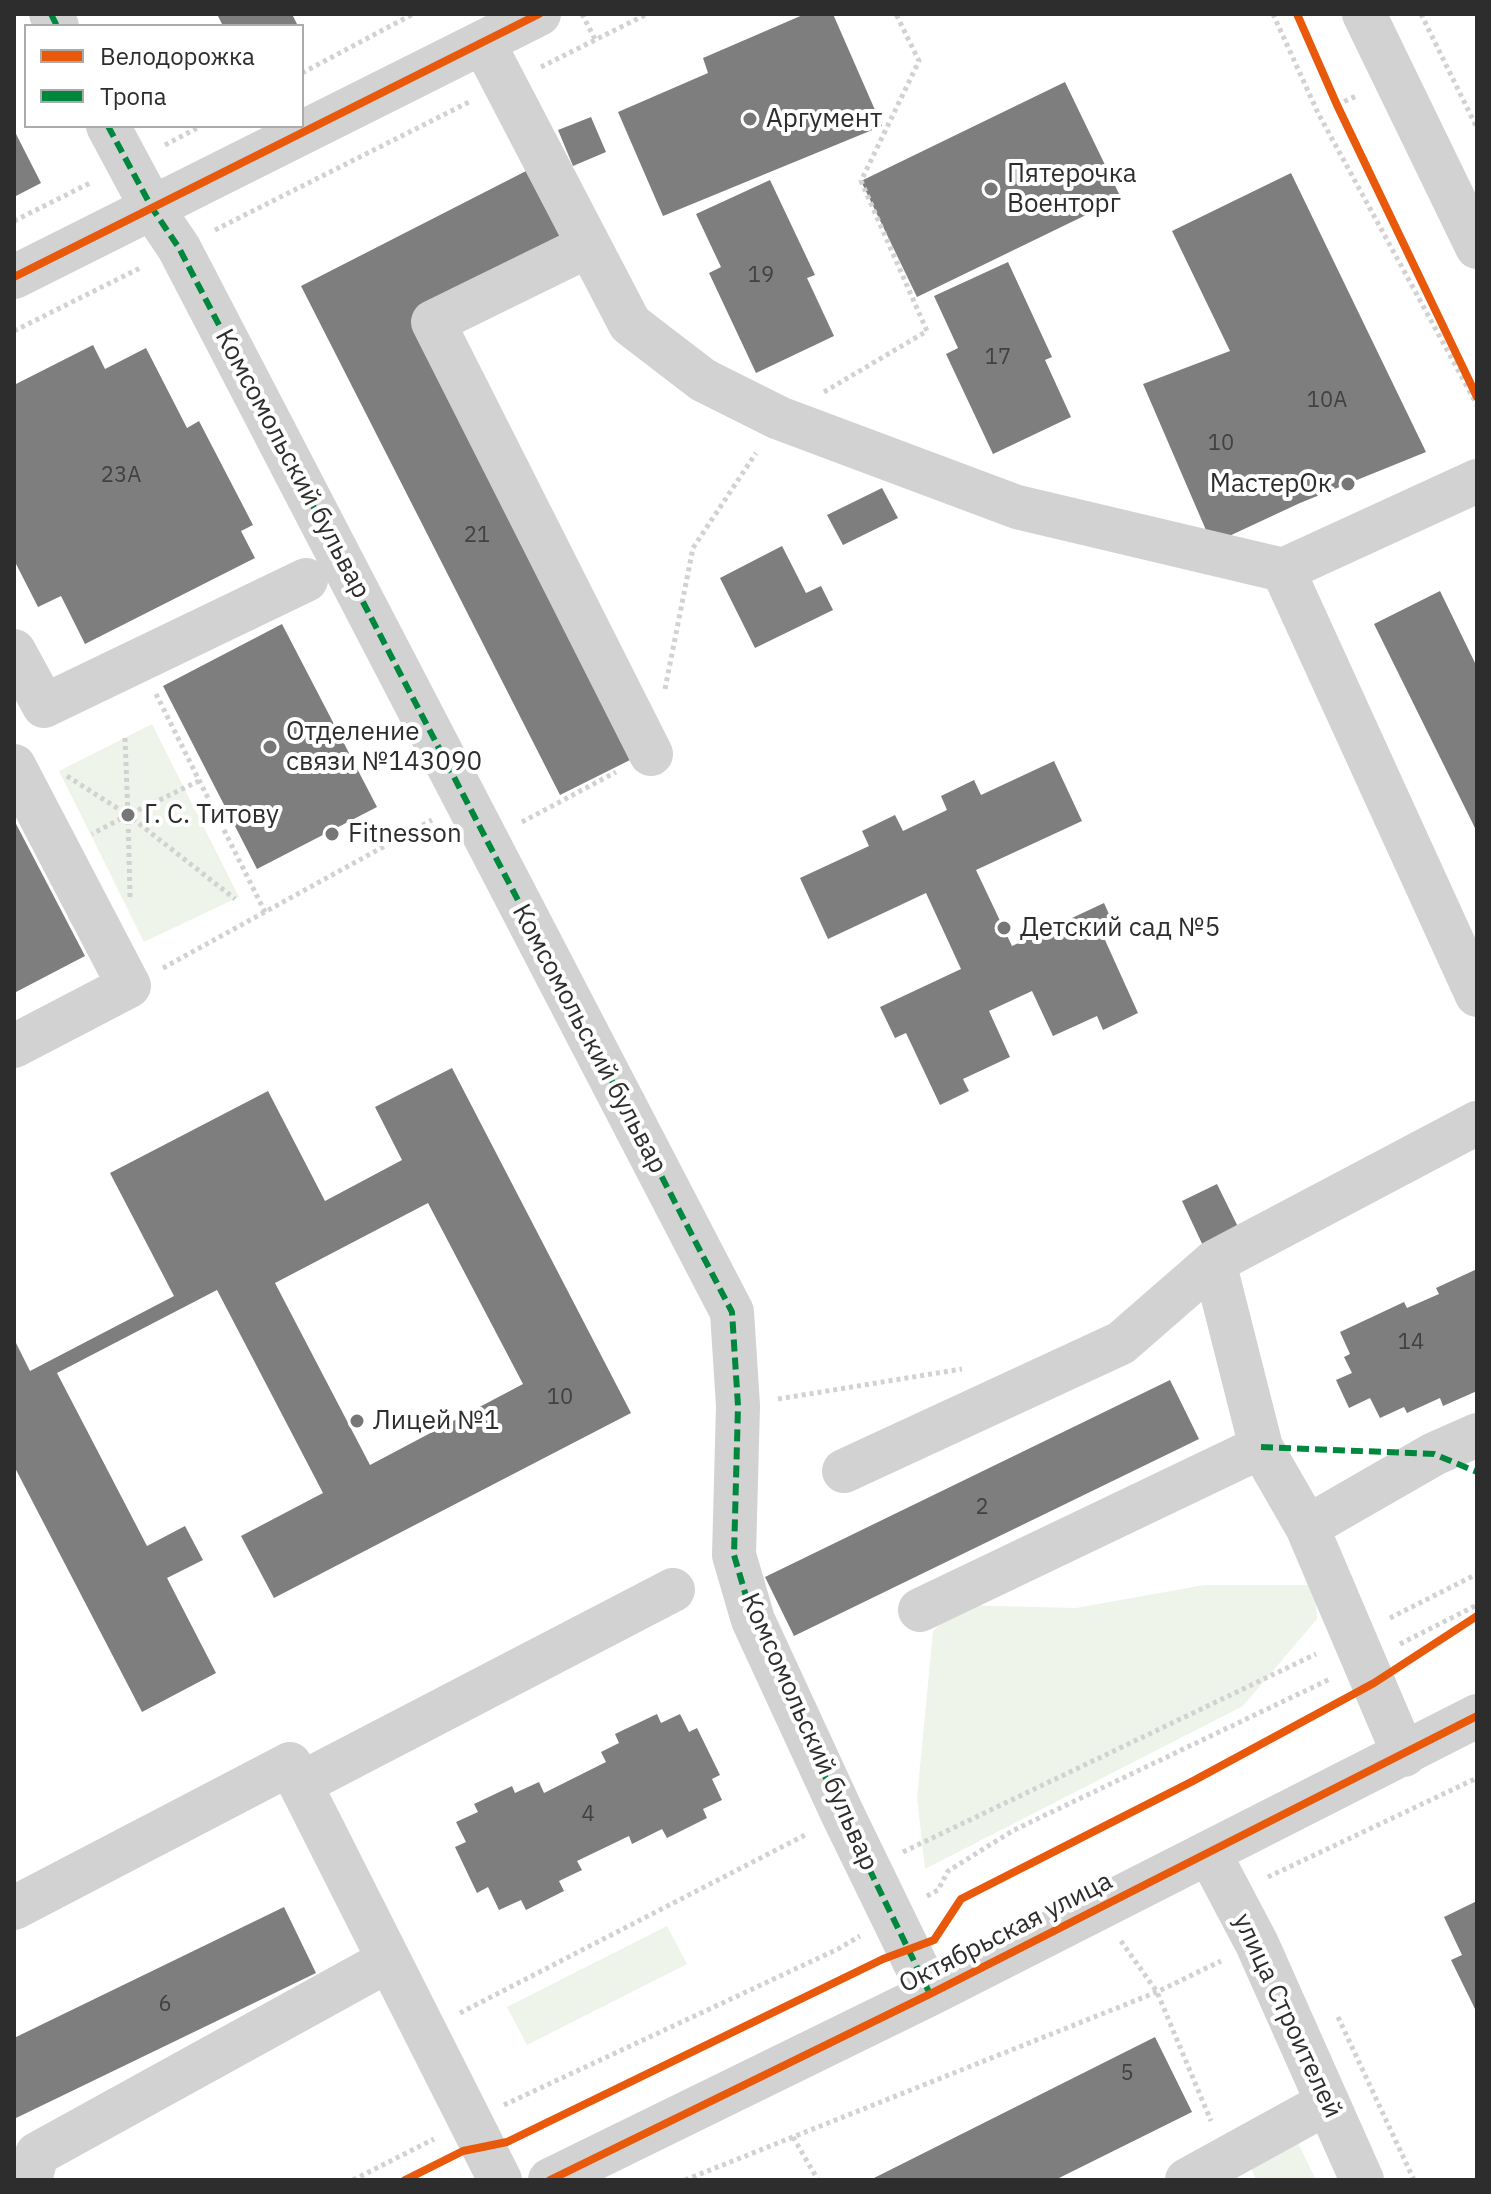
<!DOCTYPE html>
<meta charset="utf-8">
<style>
body{margin:0}
#map{position:relative;width:1491px;height:2194px;overflow:hidden;background:#fff;font-family:"IBM Plex Sans",sans-serif}
canvas{display:block}
.frame{position:absolute;inset:0;border:16px solid #2d2d2d;pointer-events:none}
.legend{position:absolute;left:24px;top:24px;width:280px;height:104px;box-sizing:border-box;background:#fff;border:2px solid #ababab;margin:0;padding:10px 14px;list-style:none;font-size:24px;color:#2d2d2d}
.legend li{display:flex;align-items:center;gap:16px;height:40px}
.legend b{width:40px;border:2px solid #ababab}
</style>
<div id="map">
<canvas width="1491" height="2194"></canvas>
<div class="frame"></div>
<ul class="legend">
<li><b style="height:10px;background:#e8590c"></b>Велодорожка</li>
<li><b style="height:10px;background:#00873e"></b>Тропа</li>
</ul>
</div>
<script>
const c = document.querySelector('canvas').getContext('2d');
c.lineJoin = 'round';
function fill(path, color) {
  c.fillStyle = color;
  c.fill(path, 'evenodd');
}
function poly(rows) {
  const path = new Path2D();
  for (const r of rows) {
    path.moveTo(r[0], r[1]);
    for (let i = 2; i < r.length; i += 2) path.lineTo(r[i], r[i + 1]);
  }
  return path;
}
function trace(path, color, width, dash) {
  c.strokeStyle = color;
  c.lineWidth = width;
  c.lineCap = dash ? 'butt' : 'round';
  c.setLineDash(dash || []);
  c.stroke(path);
}
function write(font, color, halo, rows, align = 'center') {
  c.font = font + ' "IBM Plex Sans",sans-serif';
  c.lineWidth = 8;
  c.setLineDash([]);
  c.textBaseline = 'middle';
  c.strokeStyle = halo;
  c.fillStyle = color;
  for (const [text, x, y, turn = 0] of rows) {
    c.save();
    c.translate(x, y);
    c.rotate((+turn || 0) * Math.PI / 180);
    c.textAlign = isNaN(turn) ? turn : align;
    if (halo) c.strokeText(text, 0, 0);
    c.fillText(text, 0, 0);
    c.restore();
  }
}
const green = poly([
 [152,724,239,897,144,942,59,771],
 [1204,1585,1315,1585,1317,1619,1243,1706,925,1869,917,1798,933,1631,960,1605,1076,1608],
 [667,1926,687,1964,527,2045,507,2007],
 [1297,2141,1316,2180,1256,2180,1251,2168]
]);
const building = poly([
 [217,14,292,14,298,26,223,26],
 [805,14,833,14,882,126,663,216,618,112,708,73,703,58],
 [1065,82,1121,198,917,297,861,181],
 [591,117,606,152,573,166,558,130],
 [14,130,41,183,14,197],
 [530,169,566,240,414,317,638,756,560,795,301,286],
 [1291,173,1426,452,1300,503,1212,544,1143,384,1230,351,1172,231],
 [770,180,815,275,807,278,834,336,756,373,709,273,721,267,696,214],
 [1008,262,1052,357,1045,360,1071,417,993,454,946,354,958,348,934,296],
 [93,345,105,369,146,348,187,428,199,421,253,525,241,531,255,558,85,644,61,596,38,607,14,560,14,385],
 [882,488,898,518,843,545,827,515],
 [782,546,806,593,821,586,833,610,755,648,720,578],
 [1440,591,1477,667,1477,832,1374,624],
 [282,624,377,807,257,869,163,686],
 [1054,761,1082,821,976,870,1012,946,1104,903,1118,934,1105,940,1138,1013,1103,1030,1097,1016,1053,1036,1032,991,989,1011,1010,1057,963,1079,969,1091,940,1105,906,1033,895,1038,880,1007,961,969,926,893,828,939,800,878,869,846,862,831,895,815,903,831,947,810,941,796,974,780,981,795],
 [14,820,85,956,16,992,14,989],
 [452,1068,631,1413,274,1598,241,1536,323,1493,217,1290,57,1373,147,1546,185,1526,203,1560,167,1578,216,1673,142,1712,14,1466,14,1339,30,1371,174,1296,110,1173,268,1091,325,1201,402,1160,375,1107],
 [428,1203,523,1384,370,1465,275,1283],
 [1217,1184,1241,1233,1205,1250,1182,1201],
 [1477,1269,1477,1391,1443,1406,1440,1398,1407,1413,1404,1407,1380,1418,1370,1398,1349,1408,1336,1380,1352,1373,1344,1357,1350,1354,1340,1332,1404,1302,1407,1308,1439,1294,1436,1288],
 [1170,1380,1199,1439,794,1636,765,1577],
 [657,1714,661,1723,680,1714,689,1732,697,1728,720,1775,712,1779,722,1800,703,1809,707,1818,667,1838,662,1829,632,1844,629,1836,577,1861,582,1870,559,1881,564,1891,526,1910,521,1900,499,1910,488,1887,477,1893,455,1847,466,1842,456,1822,478,1812,474,1804,512,1786,515,1793,539,1782,544,1793,606,1762,601,1752,619,1743,615,1734],
 [1477,1901,1477,2013,1451,1960,1462,1955,1444,1917],
 [284,1907,316,1973,14,2119,14,2038],
 [1155,2037,1192,2112,1055,2180,870,2180]
]);
const path = poly([
 [582,14,596,41],
 [1273,14,1318,113,1477,405],
 [1421,14,1477,128],
 [541,67,647,14],
 [302,73,413,14],
 [1337,105,1358,95],
 [165,145,201,126],
 [14,221,92,182],
 [215,230,471,101],
 [14,331,142,267],
 [824,392,927,331,861,181,919,61,896,14],
 [665,689,693,548,756,453],
 [156,694,265,912],
 [125,738,128,815,199,781],
 [67,776,128,815,92,834],
 [522,822,616,772],
 [130,897,128,815,235,899],
 [163,968,432,820],
 [778,1399,962,1369],
 [1390,1618,1477,1574],
 [1400,1644,1477,1605],
 [903,1852,1316,1654],
 [1268,1877,1477,1778],
 [927,1896,938,1890,948,1871,1014,1830,1330,1679],
 [1121,1941,1157,1992,1211,2121],
 [460,2013,807,1834],
 [1338,2017,1414,2180],
 [504,2105,838,1949,860,1936],
 [793,2137,818,2180],
 [353,2180,434,2139],
 [685,2180,1157,1992,1221,1961]
]);
const minor = poly([
 [51,14,57,26],
 [1364,14,1477,247],
 [484,44,630,324,703,380,779,418,1017,507,1283,570,1477,481],
 [108,126,152,208,179,248,732,1312,738,1406,734,1555,753,1620,843,1815,930,1994],
 [588,246,433,322,651,754],
 [14,277,539,14],
 [1283,570,1477,995],
 [14,651,44,706,306,580],
 [14,766,129,986,14,1046],
 [844,1471,1121,1343,1214,1262],
 [1307,1527,1434,1454,1477,1435],
 [920,1610,1261,1447],
 [1404,1755,1307,1527,1261,1447,1214,1262,1477,1123],
 [300,1784,673,1590],
 [1209,1853,1257,1944,1362,2180],
 [14,1908,290,1764,500,2180],
 [30,2180,37,2154,389,1960],
 [550,2180,930,1994,1477,1716],
 [1187,2180,1327,2103]
]);
const quiet = poly([
 [51,14,57,26],
 [108,126,152,208,179,248,732,1312,738,1406,734,1555,753,1620,843,1815,930,1994],
 [1261,1447,1434,1454,1477,1472]
]);
const cycleway = poly([
 [1297,14,1337,105,1477,397],
 [14,277,539,14],
 [405,2180,463,2151,507,2142,883,1959,934,1940,961,1899,1193,1781,1374,1683,1477,1616],
 [550,2180,930,1994,1477,1716]
]);
const markers = [
 [750,119,8,"#767676"],
 [991,189,8,"#767676"],
 [1348,484,8,"#767676"],
 [270,747,8,"#767676"],
 [128,815,8,"#767676"],
 [332,834,8,"#767676"],
 [1004,928,8,"#767676"],
 [357,1421,8,"#767676"]
];
const numberNames = [
 ["19",761,276],
 ["17",998,358],
 ["10А",1327,401],
 ["10",1221,444],
 ["23А",121,476],
 ["21",477,536],
 ["14",1411,1343],
 ["10",560,1398],
 ["2",982,1508],
 ["4",588,1815],
 ["6",165,2005],
 ["5",1127,2074]
];
const poiNames = [
 ["Аргумент",766,119],
 ["Пятерочка",1007,174],
 ["Военторг",1007,204],
 ["МастерОк",1332,484,"right"],
 ["Отделение",286,732],
 ["связи №143090",286,762],
 ["Г. С. Титову",144,815],
 ["Fitnesson",348,834],
 ["Детский сад №5",1020,928],
 ["Лицей №1",373,1421]
];
const streetNames = [
 ["Комсомольский бульвар",292,464,62],
 ["Комсомольский бульвар",589,1039,62],
 ["Комсомольский бульвар",809,1732,66],
 ["Октябрьская улица",1006,1933,-27],
 ["улица Строителей",1287,2016,65]
];
fill(green, '#eff4eb');
fill(building, '#7e7e7e');
trace(path, '#d2d2d2', 5, [4, 4]);
trace(minor, '#d2d2d2', 44);
trace(quiet, '#00873e', 6, [12, 6]);
trace(cycleway, '#e8590c', 8);
for (const [x, y, r, color] of markers) {
  const dot = new Path2D();
  dot.arc(x, y, r, 0, 2 * Math.PI);
  c.fillStyle = color;
  c.fill(dot);
  trace(dot, '#fff', 3);
}
write('22px', '#414141', null, numberNames);
write('26px', '#2d2d2d', '#fff', poiNames, 'left');
write('26px', '#2d2d2d', '#fff', streetNames);
</script>
